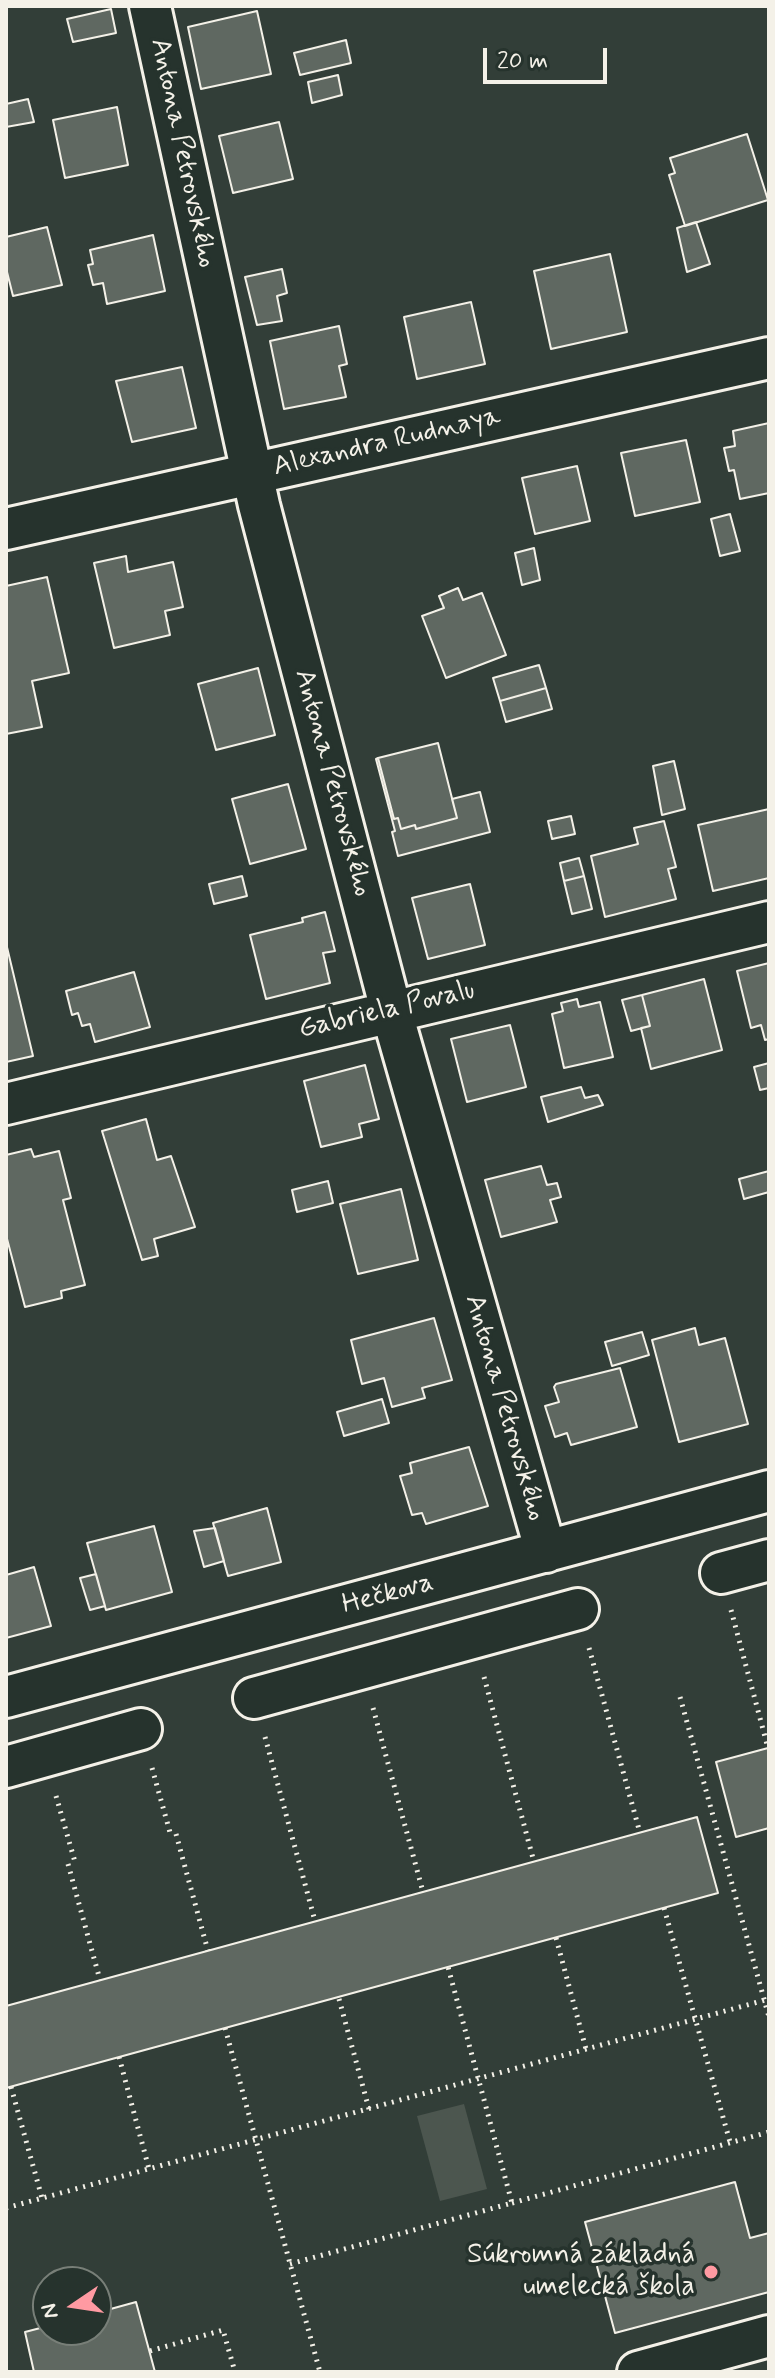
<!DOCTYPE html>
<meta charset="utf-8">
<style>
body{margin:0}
#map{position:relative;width:775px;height:2378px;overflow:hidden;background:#323e38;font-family:Mynerve,sans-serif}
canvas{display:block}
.frame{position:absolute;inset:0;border:8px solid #f4f1e8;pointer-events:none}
.north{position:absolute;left:32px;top:2266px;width:80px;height:80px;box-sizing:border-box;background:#26332d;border:2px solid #787f78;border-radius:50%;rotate:257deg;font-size:22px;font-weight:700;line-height:32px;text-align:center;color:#f4f1e8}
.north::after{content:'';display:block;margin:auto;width:28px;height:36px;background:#ff9aa2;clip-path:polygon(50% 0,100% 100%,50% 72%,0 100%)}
.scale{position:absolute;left:483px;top:48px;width:124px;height:36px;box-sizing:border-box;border:4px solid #f4f1e8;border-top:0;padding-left:10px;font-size:24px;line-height:28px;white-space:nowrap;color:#f4f1e8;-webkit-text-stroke:6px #26332d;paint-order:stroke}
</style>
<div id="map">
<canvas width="775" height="2378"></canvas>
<div class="frame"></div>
<div class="north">N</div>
<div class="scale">20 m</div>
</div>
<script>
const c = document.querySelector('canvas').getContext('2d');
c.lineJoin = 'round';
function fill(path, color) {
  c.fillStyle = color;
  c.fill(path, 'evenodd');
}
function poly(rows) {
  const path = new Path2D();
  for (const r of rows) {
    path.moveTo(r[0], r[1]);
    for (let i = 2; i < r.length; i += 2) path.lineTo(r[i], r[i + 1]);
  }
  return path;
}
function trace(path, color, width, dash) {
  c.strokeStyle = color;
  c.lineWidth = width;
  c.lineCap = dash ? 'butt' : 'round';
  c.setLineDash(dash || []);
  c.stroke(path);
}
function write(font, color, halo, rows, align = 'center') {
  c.font = font + ' Mynerve,sans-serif';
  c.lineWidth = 7;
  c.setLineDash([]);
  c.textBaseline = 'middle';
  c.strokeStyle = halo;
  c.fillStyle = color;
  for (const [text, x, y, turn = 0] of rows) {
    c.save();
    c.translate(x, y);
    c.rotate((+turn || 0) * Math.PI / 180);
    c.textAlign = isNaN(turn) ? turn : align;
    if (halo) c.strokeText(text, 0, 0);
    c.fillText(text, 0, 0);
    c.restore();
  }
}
const green = poly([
 [464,2104,487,2189,440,2201,417,2116]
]);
const building = poly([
 [111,9,116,33,73,42,67,19,111,9],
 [257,11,271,74,201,89,188,27,257,11],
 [346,40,351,63,300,75,294,53,346,40],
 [338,75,342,95,312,103,308,82,338,75],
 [28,99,34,122,6,127,6,104,28,99],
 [117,107,128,165,65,178,53,120,117,107],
 [279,122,293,179,233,193,219,136,279,122],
 [747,134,768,200,685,226,669,175,675,173,670,158,747,134],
 [696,222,710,264,687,272,677,228,696,222],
 [47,227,62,285,13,296,6,268,6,237,47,227],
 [153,235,165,291,107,304,103,283,93,285,88,265,93,264,90,250,153,235],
 [610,254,627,332,551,349,534,271,610,254],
 [282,269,287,293,277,296,282,321,257,325,245,277,282,269],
 [471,302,485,364,417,379,404,317,471,302],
 [339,326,347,364,339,366,346,397,284,409,270,341,339,326],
 [182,367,196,428,132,442,116,381,182,367],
 [769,423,769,493,740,499,734,470,729,471,724,448,735,446,733,431,769,423],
 [686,440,700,502,635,516,621,453,686,440],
 [577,466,590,521,535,534,522,478,577,466],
 [730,514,740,551,720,556,711,519,730,514],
 [534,548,540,580,522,585,515,553,534,548],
 [126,556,128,572,173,562,183,607,165,611,170,635,114,648,94,563,126,556],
 [47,577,69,673,32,681,42,727,6,734,6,586,47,577],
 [458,588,463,600,482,593,506,655,446,678,422,616,444,608,439,596,458,588],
 [539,665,546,688,500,701,493,678,539,665],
 [258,668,275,735,216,750,198,684,258,668],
 [546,688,552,709,506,722,500,701,546,688],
 [438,743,457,818,416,829,415,825,401,829,398,818,394,819,378,758,438,743],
 [378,758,394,819,398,818,401,829,415,825,416,829,457,818,452,799,480,792,490,832,398,856,392,832,395,831,376,759,378,758],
 [674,761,685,809,662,815,653,766,674,761],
 [288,784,306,849,250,864,232,799,288,784],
 [769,809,769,878,713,891,698,825,769,809],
 [571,816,575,834,552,839,548,821,571,816],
 [664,821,676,867,668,869,676,899,605,917,591,856,638,844,634,828,664,821],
 [579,858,584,876,564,881,560,863,579,858],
 [242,876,247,896,214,904,209,884,242,876],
 [584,876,592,909,572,914,564,881,584,876],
 [470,884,485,945,428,959,412,898,470,884],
 [325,912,335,951,323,953,330,983,266,999,250,935,303,922,302,918,325,912],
 [6,943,33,1056,6,1062,6,943],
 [769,963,769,1039,765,1040,761,1025,751,1028,737,971,769,963],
 [134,972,150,1027,95,1042,90,1024,82,1026,78,1013,72,1015,66,991,134,972],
 [704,979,722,1050,651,1069,641,1028,650,1026,642,995,704,979],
 [642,995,650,1026,631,1031,622,1000,642,995],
 [577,999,579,1007,600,1002,613,1057,564,1068,552,1014,563,1011,561,1003,577,999],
 [510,1025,526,1087,467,1102,451,1039,510,1025],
 [769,1063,769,1088,760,1090,754,1067,769,1063],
 [365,1065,379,1119,359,1124,362,1137,321,1147,304,1081,365,1065],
 [581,1087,585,1098,598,1095,603,1105,548,1122,541,1097,581,1087],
 [146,1119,157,1160,171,1156,195,1227,154,1239,158,1256,142,1260,102,1131,146,1119],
 [31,1149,34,1157,59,1151,71,1198,63,1200,85,1285,61,1291,62,1298,25,1307,6,1235,6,1155,31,1149],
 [541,1166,547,1185,557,1183,561,1197,550,1200,557,1222,501,1237,485,1180,541,1166],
 [769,1171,769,1192,744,1199,739,1179,769,1171],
 [328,1181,333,1203,297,1212,292,1190,328,1181],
 [401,1189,418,1260,358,1274,340,1204,401,1189],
 [434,1318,452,1380,422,1388,425,1398,392,1407,384,1378,362,1384,351,1340,434,1318],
 [695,1328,699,1345,725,1338,748,1424,679,1442,652,1340,695,1328],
 [642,1332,649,1355,612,1366,605,1342,642,1332],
 [620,1368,637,1427,571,1445,567,1433,555,1437,545,1406,559,1402,554,1387,556,1384,620,1368],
 [382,1399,389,1423,344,1436,337,1412,382,1399],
 [469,1447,488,1506,426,1524,422,1513,412,1515,400,1476,412,1473,410,1463,469,1447],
 [267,1508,281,1562,228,1576,213,1523,267,1508],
 [154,1526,172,1592,106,1610,87,1543,154,1526],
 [215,1528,224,1561,204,1567,194,1531,215,1528],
 [34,1567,51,1626,6,1638,6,1575,34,1567],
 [96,1574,105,1606,90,1610,80,1578,96,1574],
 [768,1748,769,1828,736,1837,716,1762,768,1748],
 [697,1817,718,1893,6,2088,6,2006,697,1817],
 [735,2182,750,2238,769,2233,769,2292,615,2333,585,2222,735,2182],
 [136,2302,155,2372,34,2372,25,2332,48,2326,48,2330,96,2330,96,2313,136,2302]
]);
const path = poly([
 [731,1610,768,1748],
 [589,1648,640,1833],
 [484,1677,534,1862],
 [680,1697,769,2017],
 [373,1708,423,1892],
 [265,1737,315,1921],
 [152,1768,171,1836],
 [56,1796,75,1862],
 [176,1834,208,1951],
 [68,1864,100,1980],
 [664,1908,730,2142],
 [556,1938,586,2049],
 [339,1999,369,2109],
 [225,2028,320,2372],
 [119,2057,149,2169],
 [11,2087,42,2198],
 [512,2203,769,2132],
 [6,2208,769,1999],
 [290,2264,512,2203,448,1967],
 [150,2351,223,2330,235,2372]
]);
const minor = poly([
 [150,6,259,505,391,1010,546,1552],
 [6,529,769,358],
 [6,1104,769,922],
 [721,1573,769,1560],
 [6,1697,769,1491],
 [254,1698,578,1609],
 [6,1767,141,1729],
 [638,2372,769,2336]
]);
const markers = [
 [711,2272,8,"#ff9aa2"]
];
const streetNames = [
 ["Antona Petrovského",182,153,78],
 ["Alexandra Rudnaya",387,443,-13],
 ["Antona Petrovského",332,783,75],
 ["Gabriela Povalu",387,1011,-13],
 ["Antona Petrovského",504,1408,74],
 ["Hečkova",388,1595,-15]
];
const poiNames = [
 ["Súkromná základná",695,2256],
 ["umelecká škola",695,2288]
];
fill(green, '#4c564f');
fill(building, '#5f6861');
trace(building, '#f4f1e8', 2);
trace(minor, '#f4f1e8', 46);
trace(path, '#f4f1e8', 5, [2, 6]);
trace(minor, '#26332d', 40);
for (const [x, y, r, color] of markers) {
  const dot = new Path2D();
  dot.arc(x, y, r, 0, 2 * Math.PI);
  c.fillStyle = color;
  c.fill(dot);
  trace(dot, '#26332d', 3);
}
write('28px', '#f4f1e8', '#26332d', streetNames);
write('28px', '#f4f1e8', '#26332d', poiNames, 'right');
</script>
